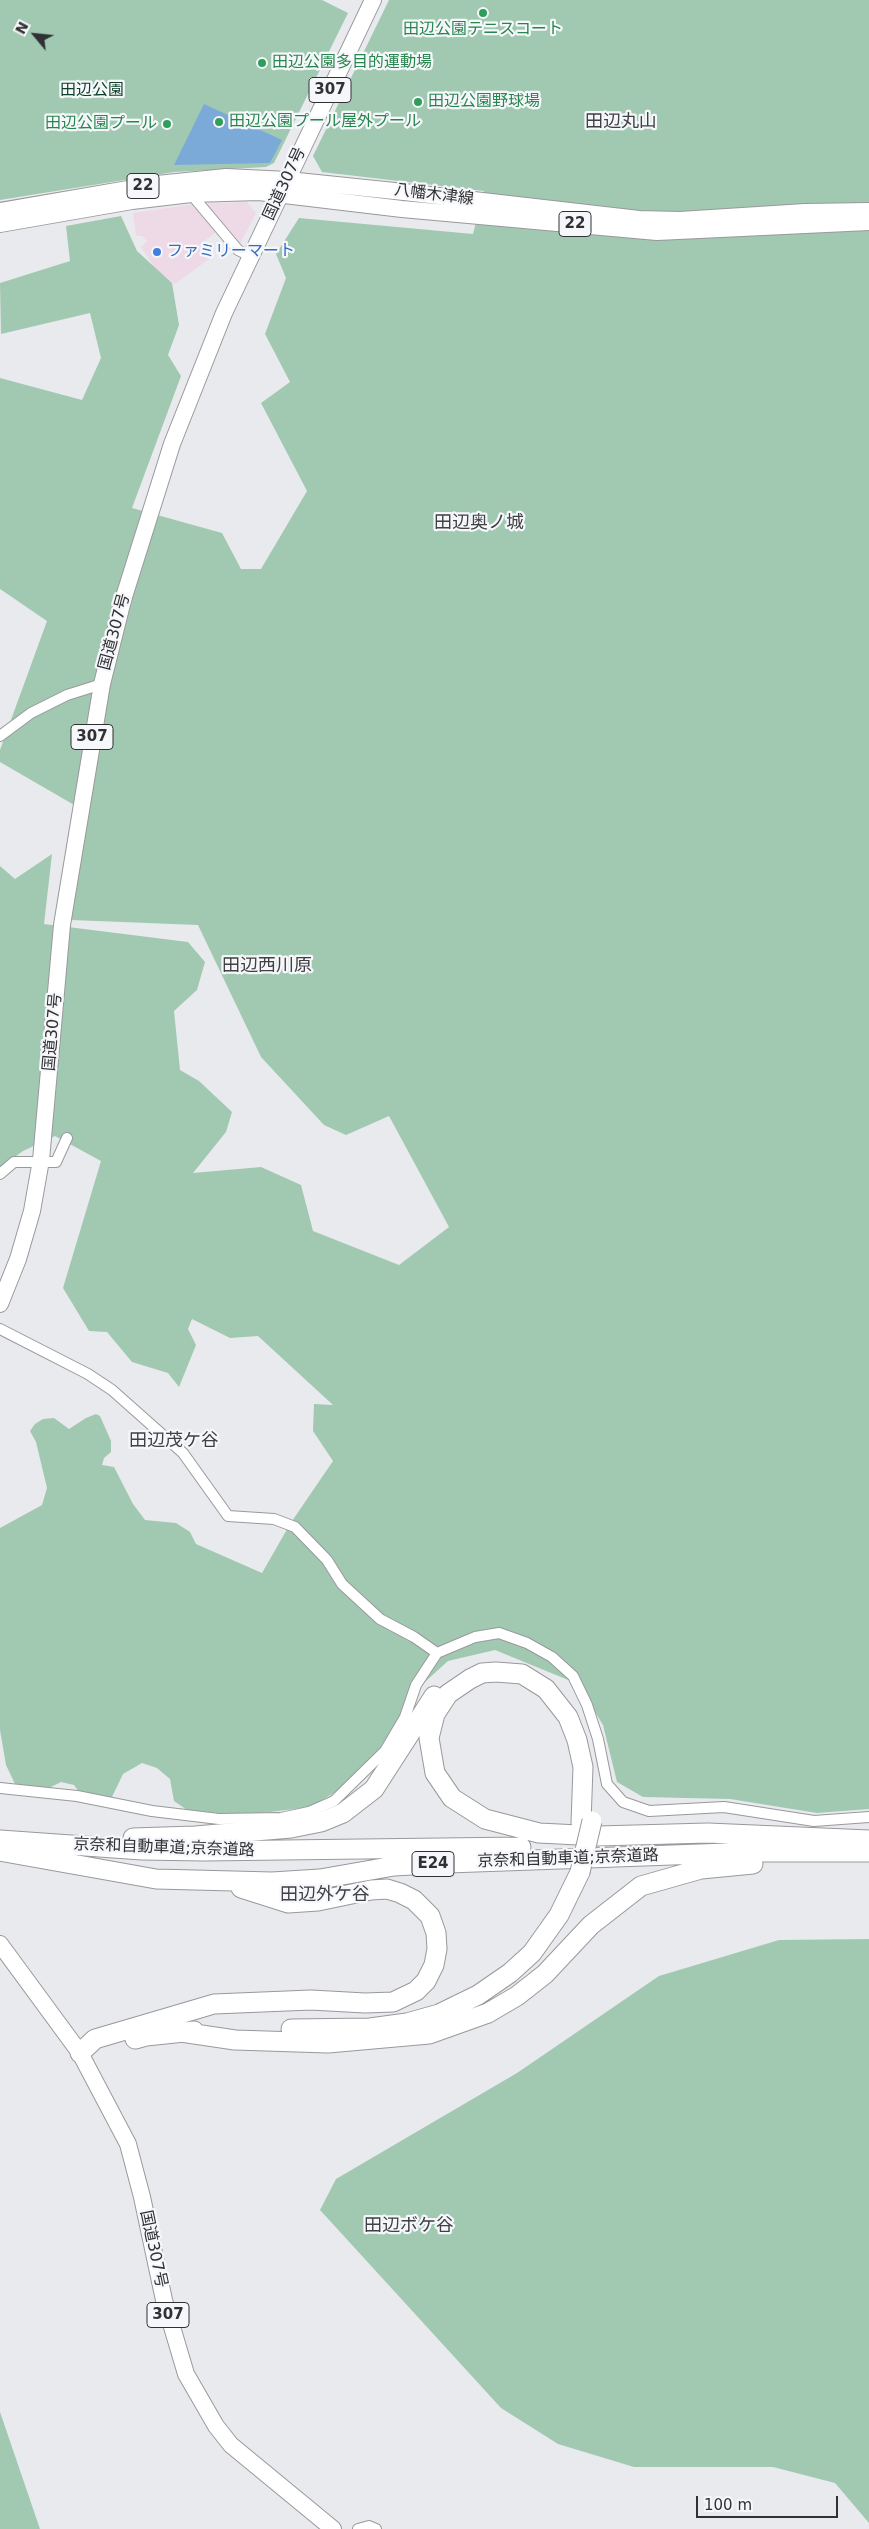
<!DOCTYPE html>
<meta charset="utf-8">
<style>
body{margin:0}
#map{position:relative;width:869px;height:2529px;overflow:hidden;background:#e9eaed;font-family:"DejaVu Sans",sans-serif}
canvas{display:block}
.north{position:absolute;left:10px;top:10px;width:50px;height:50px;-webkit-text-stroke:4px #f6f7fb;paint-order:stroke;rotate:298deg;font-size:14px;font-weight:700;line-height:20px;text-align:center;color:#313133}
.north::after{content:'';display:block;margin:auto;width:18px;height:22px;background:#313133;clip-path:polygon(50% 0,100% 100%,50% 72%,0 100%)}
.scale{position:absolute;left:696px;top:2496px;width:142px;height:22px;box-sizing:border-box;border:2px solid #313133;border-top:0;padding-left:6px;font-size:15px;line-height:18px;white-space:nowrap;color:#313133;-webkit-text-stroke:4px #f6f7fb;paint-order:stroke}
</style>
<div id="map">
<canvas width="869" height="2529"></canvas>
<div class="north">N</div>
<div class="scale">100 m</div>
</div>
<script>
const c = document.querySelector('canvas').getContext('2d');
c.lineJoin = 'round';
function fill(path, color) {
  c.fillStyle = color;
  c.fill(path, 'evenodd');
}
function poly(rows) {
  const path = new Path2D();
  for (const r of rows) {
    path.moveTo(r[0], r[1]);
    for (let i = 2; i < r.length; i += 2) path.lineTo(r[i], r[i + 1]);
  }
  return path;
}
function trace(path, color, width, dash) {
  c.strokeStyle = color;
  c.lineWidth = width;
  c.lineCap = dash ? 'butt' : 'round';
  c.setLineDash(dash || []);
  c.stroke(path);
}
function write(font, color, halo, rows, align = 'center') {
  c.font = font + ' "DejaVu Sans","Noto Sans JP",sans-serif';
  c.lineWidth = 4.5;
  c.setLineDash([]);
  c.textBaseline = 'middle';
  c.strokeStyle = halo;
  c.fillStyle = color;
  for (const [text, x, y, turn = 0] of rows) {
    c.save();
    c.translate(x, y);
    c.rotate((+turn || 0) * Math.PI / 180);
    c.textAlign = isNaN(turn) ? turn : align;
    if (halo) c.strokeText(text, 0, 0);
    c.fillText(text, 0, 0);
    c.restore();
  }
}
const commercial = poly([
 [247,202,256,213,240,244,225,225,198,246,209,259,175,284,157,271,141,247,147,241,142,236,136,236,133,213,195,204]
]);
const green = poly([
 [0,0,322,0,348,13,274,163,266,167,174,172,0,200],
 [389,0,869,0,869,1809,817,1813,730,1799,643,1797,617,1782,603,1725,578,1684,495,1650,448,1661,416,1690,372,1761,346,1786,310,1807,262,1813,226,1814,187,1810,174,1801,170,1779,157,1768,142,1763,123,1774,111,1799,84,1799,74,1785,61,1782,51,1787,35,1790,15,1784,6,1765,0,1730,0,1528,42,1505,47,1488,36,1442,30,1431,35,1424,43,1419,54,1418,69,1429,86,1418,96,1414,100,1416,111,1441,111,1452,104,1458,102,1465,114,1467,133,1504,145,1520,176,1523,190,1532,196,1544,262,1573,290,1524,333,1461,313,1431,314,1404,333,1405,258,1336,230,1338,192,1319,188,1329,196,1345,179,1387,168,1373,132,1362,107,1332,89,1331,63,1288,101,1161,55,1136,23,1151,0,1168,0,866,15,879,52,854,44,924,188,942,205,962,197,990,174,1011,180,1070,199,1081,232,1112,226,1132,193,1173,261,1167,301,1185,313,1231,399,1265,449,1227,389,1116,346,1135,324,1125,261,1057,198,925,71,920,88,813,0,762,0,750,47,621,0,589,0,378,82,400,101,358,90,313,1,334,0,283,70,261,66,226,121,216,137,251,172,283,179,325,168,355,181,376,132,508,222,533,241,569,261,569,307,491,261,403,290,382,265,334,286,278,276,254,299,218,473,234,484,191,322,172,313,156],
 [869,1939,869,2523,835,2483,773,2467,634,2467,558,2444,501,2408,320,2210,336,2179,517,2073,659,1976,779,1940],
 [0,2412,40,2529,0,2529]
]);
const water = poly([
 [204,104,282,140,270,163,174,165]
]);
const minor = poly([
 [191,194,238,250,250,256],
 [0,736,31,713,67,695,102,684],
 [0,1174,14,1162,56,1162,67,1138],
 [0,1329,88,1374,112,1390,183,1453,228,1516,274,1519,295,1527,327,1560,342,1584,380,1619,414,1637,437,1653],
 [0,1788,77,1796,152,1811,219,1819,281,1818,309,1812,334,1801,385,1751,405,1717,416,1685,437,1653,475,1637,499,1633,527,1643,552,1657,573,1676,587,1705,598,1739,607,1784,623,1802,649,1811,724,1807,814,1821,869,1817],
 [358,2529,369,2526,376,2529]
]);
const primary = poly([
 [0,211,157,184,226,177,288,180,404,192,639,219,680,220,805,212,869,211],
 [0,224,132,201,191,194,259,192,402,209,657,232,869,222]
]);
const trunk = poly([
 [0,1304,18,1259,32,1211,41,1160,62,925,102,684,123,600,172,444,224,313,373,0],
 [0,1944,80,2053,128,2144,142,2197,164,2300,186,2374,216,2426,231,2445,333,2529]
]);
const motorway = poly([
 [581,1823,583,1767,577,1740,568,1717,546,1689,522,1674,496,1672,482,1673,470,1679,448,1694,435,1714,429,1738,435,1773,452,1798,485,1819,539,1833,598,1836,708,1833,869,1840],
 [133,1838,195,1836,291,1828,321,1822,343,1813,374,1789,434,1696],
 [0,1840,142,1850,204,1851,521,1847],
 [0,1851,156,1879,272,1882,320,1879,394,1866,448,1863,756,1852,869,1852],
 [291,2029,370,2028,407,2023,439,2014,478,1995,510,1973,532,1953,559,1915,580,1872],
 [181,2032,235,2040,328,2043,429,2034,488,2013,517,1996,545,1974,591,1925,641,1886,701,1869,753,1864],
 [135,2039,146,2036,194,2031],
 [80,2053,95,2039,214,2004,311,2000,365,2003,393,2002,416,1991,426,1981,434,1965,437,1949,436,1933,430,1916,414,1900,400,1893,387,1889,371,1890,318,1901,288,1903,241,1888]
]);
const motorwayBridge = poly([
 [580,1872,592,1821]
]);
const markers = [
 [483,13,5,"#2e9e5b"],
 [262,63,5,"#2e9e5b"],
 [418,102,5,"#2e9e5b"],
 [219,122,5,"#2e9e5b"],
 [167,124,5,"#2e9e5b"],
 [157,252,5,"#3f7fe0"]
];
const shields = [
 [330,90,42],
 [143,186,32],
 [575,224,32],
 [92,737,42],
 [433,1864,42],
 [168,2315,42]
];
const shieldNames = [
 ["307",330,90],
 ["22",143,186],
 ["22",575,224],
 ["307",92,737],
 ["E24",433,1864],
 ["307",168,2315]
];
const leisureNames = [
 ["田辺公園テニスコート",483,30,"center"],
 ["田辺公園多目的運動場",272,63],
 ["田辺公園野球場",428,102],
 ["田辺公園プール屋外プール",229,122],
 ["田辺公園プール",157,124,"right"]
];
const parkNames = [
 ["田辺公園",92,91]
];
const streetNames = [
 ["国道307号",285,184,-65],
 ["八幡木津線",434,195,7],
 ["国道307号",115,632,-75],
 ["国道307号",53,1032,-85],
 ["京奈和自動車道;京奈道路",164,1848,2],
 ["京奈和自動車道;京奈道路",568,1859,-2],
 ["国道307号",153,2249,78]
];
const shopNames = [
 ["ファミリーマート",167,252]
];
const neighbourhoodNames = [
 ["田辺丸山",621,122],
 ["田辺奥ノ城",479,523],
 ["田辺西川原",267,966],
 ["田辺茂ケ谷",174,1441],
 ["田辺外ケ谷",325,1895],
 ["田辺ボケ谷",409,2226]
];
fill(commercial, '#eed9e7');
fill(green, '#a1c9b1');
fill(water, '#7caad8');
trace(minor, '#99999d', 12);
trace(primary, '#99999d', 18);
trace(trunk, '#99999d', 18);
trace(motorway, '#99999d', 21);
trace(minor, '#fff', 10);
trace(primary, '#fff', 16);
trace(trunk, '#fff', 16);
trace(motorway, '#fff', 19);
trace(motorwayBridge, '#99999d', 21, []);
trace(motorwayBridge, '#fff', 19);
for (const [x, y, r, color] of markers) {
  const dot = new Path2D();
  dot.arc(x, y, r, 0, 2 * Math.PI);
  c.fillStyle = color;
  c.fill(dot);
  trace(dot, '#f6f7fb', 2);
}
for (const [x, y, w] of shields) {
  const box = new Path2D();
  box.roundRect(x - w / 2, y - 12.5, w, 25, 4);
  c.fillStyle = '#f6f7fb';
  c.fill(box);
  trace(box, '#313133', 1);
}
write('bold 15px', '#313133', null, shieldNames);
write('16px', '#27864d', '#f6f7fb', leisureNames, 'left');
write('16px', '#0c4028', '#f6f7fb', parkNames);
write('16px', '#313133', '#f6f7fb', streetNames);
write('16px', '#366cbe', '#f6f7fb', shopNames, 'left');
write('18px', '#404144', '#f6f7fb', neighbourhoodNames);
</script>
